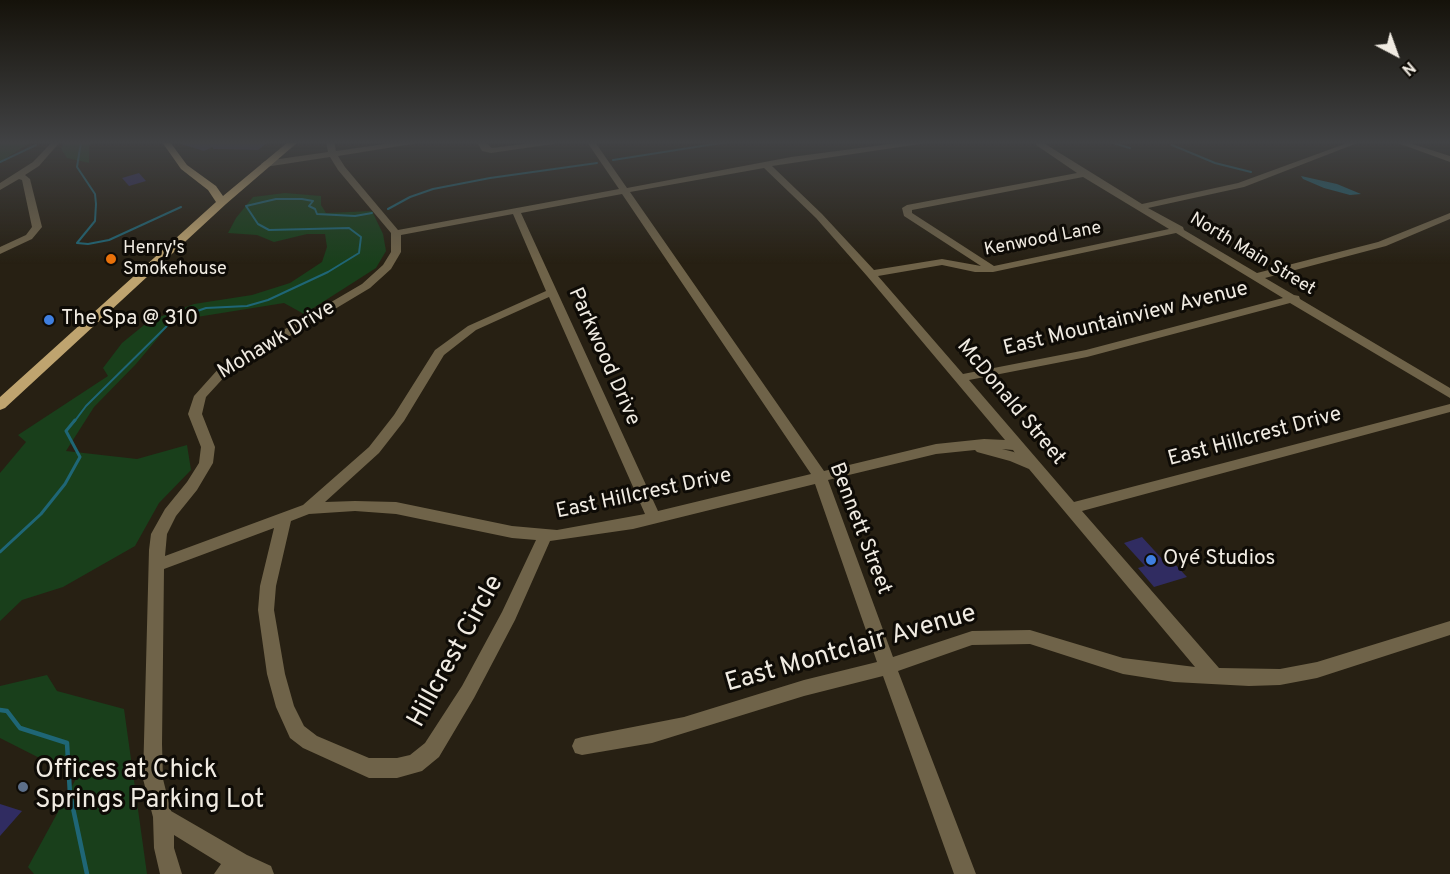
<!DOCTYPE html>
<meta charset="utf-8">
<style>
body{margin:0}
#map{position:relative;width:1450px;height:874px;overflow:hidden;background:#272013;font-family:Overpass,sans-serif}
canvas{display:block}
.north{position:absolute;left:1366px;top:24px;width:60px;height:60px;-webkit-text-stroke:4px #0e0b06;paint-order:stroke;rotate:139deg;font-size:16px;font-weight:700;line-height:24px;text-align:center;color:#f0ebe2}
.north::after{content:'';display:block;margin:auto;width:21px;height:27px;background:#f0ebe2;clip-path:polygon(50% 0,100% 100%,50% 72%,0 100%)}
</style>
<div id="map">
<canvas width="1450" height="874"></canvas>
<div class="north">N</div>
</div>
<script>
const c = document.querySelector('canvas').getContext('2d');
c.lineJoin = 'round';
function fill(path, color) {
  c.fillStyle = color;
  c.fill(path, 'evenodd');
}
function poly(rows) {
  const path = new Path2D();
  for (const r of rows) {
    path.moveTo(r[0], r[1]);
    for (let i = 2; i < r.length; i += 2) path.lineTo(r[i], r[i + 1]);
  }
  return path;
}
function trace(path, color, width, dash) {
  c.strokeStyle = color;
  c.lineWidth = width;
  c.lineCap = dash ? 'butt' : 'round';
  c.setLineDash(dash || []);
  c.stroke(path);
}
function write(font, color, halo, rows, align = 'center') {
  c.font = font + ' Overpass,sans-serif';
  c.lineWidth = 6;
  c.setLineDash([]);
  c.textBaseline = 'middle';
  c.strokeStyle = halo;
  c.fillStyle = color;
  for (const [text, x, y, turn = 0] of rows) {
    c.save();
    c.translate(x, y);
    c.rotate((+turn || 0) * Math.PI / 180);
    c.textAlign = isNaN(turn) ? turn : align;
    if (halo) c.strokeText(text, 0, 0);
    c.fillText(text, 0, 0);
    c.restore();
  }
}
const green = poly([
 [0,142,31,142,0,162],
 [64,142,93,142,89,146,89,163,67,158,61,149],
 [285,193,321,196,321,205,326,213,372,211,383,234,386,251,376,268,304,314,284,303,172,321,136,364,94,407,66,451,137,459,187,445,191,470,159,503,135,546,63,587,22,600,0,621,0,473,26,442,18,435,108,376,103,368,122,343,149,321,194,304,252,295,290,283,322,262,327,247,325,234,307,234,274,242,257,235,228,233,236,218,253,197],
 [47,675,57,691,124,709,147,874,34,874,28,867,77,777,0,738,0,686]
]);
const water = poly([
 [1301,176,1337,184,1361,194,1350,195,1324,188,1303,179]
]);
const streamFar2 = poly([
 [81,142,77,167,95,194,96,204,95,221,77,243,88,244,109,240,181,207],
 [1110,142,1130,148],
 [1172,145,1215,163,1251,172],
 [613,160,727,142],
 [0,162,36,145],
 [246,206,276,199,302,199,313,201,309,206,315,209,317,214,355,216,372,213],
 [388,209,410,197,433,189,490,178,597,163],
 [74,422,86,406,174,319,206,308,247,306,268,300,328,272,359,253,361,237,349,228,269,230,258,224,246,206]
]);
const streamFar1 = poly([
 [0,552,41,514,65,484,80,457,66,431,75,420]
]);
const stream = poly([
 [0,710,7,711,20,728,67,743,70,794,87,874]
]);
const building = poly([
 [181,142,268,142,258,150,213,149,213,147,204,151,181,144],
 [139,173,146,181,129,186,122,178],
 [1142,537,1164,561,1171,560,1187,577,1154,587,1138,568,1145,566,1124,543],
 [0,804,22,811,0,836]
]);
const minor = poly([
 [52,142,60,142,39,166,25,175,30,179,42,227,32,239,0,254,0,247,26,235,32,227,22,180,19,179,0,190,0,183,33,162,52,142],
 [326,142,334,142,336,151,398,142,416,142,412,144,338,156,345,167,398,230,619,189,587,142,595,142,627,188,791,157,905,142,924,142,920,144,772,166,822,214,874,270,942,259,981,266,904,216,902,208,907,205,1077,173,1036,145,1036,142,1042,142,1142,204,1238,183,1350,142,1360,142,1244,187,1148,208,1183,227,1184,230,1257,273,1378,242,1450,213,1450,219,1386,246,1265,278,1294,295,1299,296,1300,299,1450,388,1450,398,1290,303,1087,357,969,380,1074,502,1450,404,1450,412,1082,511,1219,668,1280,669,1317,662,1450,621,1450,635,1317,678,1280,685,1249,686,1174,682,1123,674,1030,644,972,645,898,671,976,874,954,874,883,676,804,696,652,743,582,755,575,753,572,746,575,739,582,737,684,717,804,680,877,662,815,484,633,529,550,541,515,620,474,698,439,757,422,771,397,778,369,778,303,748,290,738,276,707,267,674,258,610,260,586,274,528,164,569,162,744,163,779,171,811,247,855,271,866,274,874,214,874,221,864,174,835,174,848,182,874,160,874,154,848,153,817,143,779,149,550,151,534,165,509,187,482,199,463,201,447,188,414,194,396,220,367,362,284,383,265,391,252,391,233,338,170,330,157,265,167,261,164,265,161,328,152,326,142],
 [764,168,816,218,867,276,1005,440,984,439,936,444,824,471,630,192,764,168],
 [1083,177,1169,229,994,266,912,213,912,210,1083,177],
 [622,194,811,474,658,511,521,213,622,194],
 [513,214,546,291,468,326,435,350,394,415,369,447,303,505,165,556,167,534,176,516,197,490,213,463,215,447,202,414,206,397,228,373,370,288,391,269,401,252,401,235,513,214],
 [1176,233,1283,298,1086,350,963,374,878,276,942,265,975,272,993,272,1176,233],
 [549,297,645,514,557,530,512,526,396,502,355,501,325,502,379,453,404,421,444,355,476,330,549,297],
 [1002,449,1013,450,1015,453,1014,452,1002,449],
 [975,450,977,452,1010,461,1029,469,1195,667,1123,658,1030,630,972,631,893,657,828,480,936,454,975,450],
 [355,511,396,514,512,538,536,540,502,612,462,686,425,743,410,755,397,758,369,758,317,736,304,726,294,706,285,674,274,610,276,586,291,521,309,514,355,511],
 [477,142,485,142,492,148,539,142,557,142,553,144,491,153,482,151,477,142],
 [1395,142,1406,142,1450,156,1450,162,1395,142]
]);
const major = poly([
 [162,142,170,142,187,165,216,186,223,196,288,142,298,142,226,204,5,408,0,410,0,397,216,202,208,190,181,169,162,142]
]);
const markers = [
 [111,259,6,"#e8710a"],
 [49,320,6,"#3f7fe0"],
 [1151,560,6,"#3f7fe0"],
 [23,787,6,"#5c6f8a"]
];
const farStreetnames = [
 ["Kenwood Lane",1043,240,-11],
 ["North Main Street",1252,255,31]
];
const farPoinames = [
 ["Henry's",123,249],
 ["Smokehouse",123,270]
];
const poiNames = [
 ["The Spa @ 310",61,320],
 ["Oyé Studios",1163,560]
];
const streetNames = [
 ["East Mountainview Avenue",1126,320,-14],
 ["Mohawk Drive",277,341,-31],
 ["Parkwood Drive",603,357,66],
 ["McDonald Street",1010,403,50],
 ["East Hillcrest Drive",1255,438,-15],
 ["East Hillcrest Drive",644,495,-12],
 ["Bennett Street",859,529,69]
];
const nearStreetnames = [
 ["East Montclair Avenue",851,650,-16],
 ["Hillcrest Circle",457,652,-61]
];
const nearPoinames = [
 ["Offices at Chick",35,772],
 ["Springs Parking Lot",35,802]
];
fill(green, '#193f1b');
fill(water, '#1f6676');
trace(streamFar2, '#1f6676', 2);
trace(streamFar1, '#1f6676', 3);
trace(stream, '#1f6676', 4.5);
fill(building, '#302c61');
fill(minor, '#6f6349');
fill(major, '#bfa46f');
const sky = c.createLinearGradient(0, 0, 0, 264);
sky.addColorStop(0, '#15120a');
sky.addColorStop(0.54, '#414244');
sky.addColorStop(1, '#41424400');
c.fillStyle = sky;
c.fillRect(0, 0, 1450, 264);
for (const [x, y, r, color] of markers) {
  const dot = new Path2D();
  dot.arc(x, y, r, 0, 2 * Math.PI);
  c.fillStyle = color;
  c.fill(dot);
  trace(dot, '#0e0b06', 2);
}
write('18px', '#f0ebe2', '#0e0b06', farStreetnames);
write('18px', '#f0ebe2', '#0e0b06', farPoinames, 'left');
write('21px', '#f0ebe2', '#0e0b06', poiNames, 'left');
write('21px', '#f0ebe2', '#0e0b06', streetNames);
write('26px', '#f0ebe2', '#0e0b06', nearStreetnames);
write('26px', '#f0ebe2', '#0e0b06', nearPoinames, 'left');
</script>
